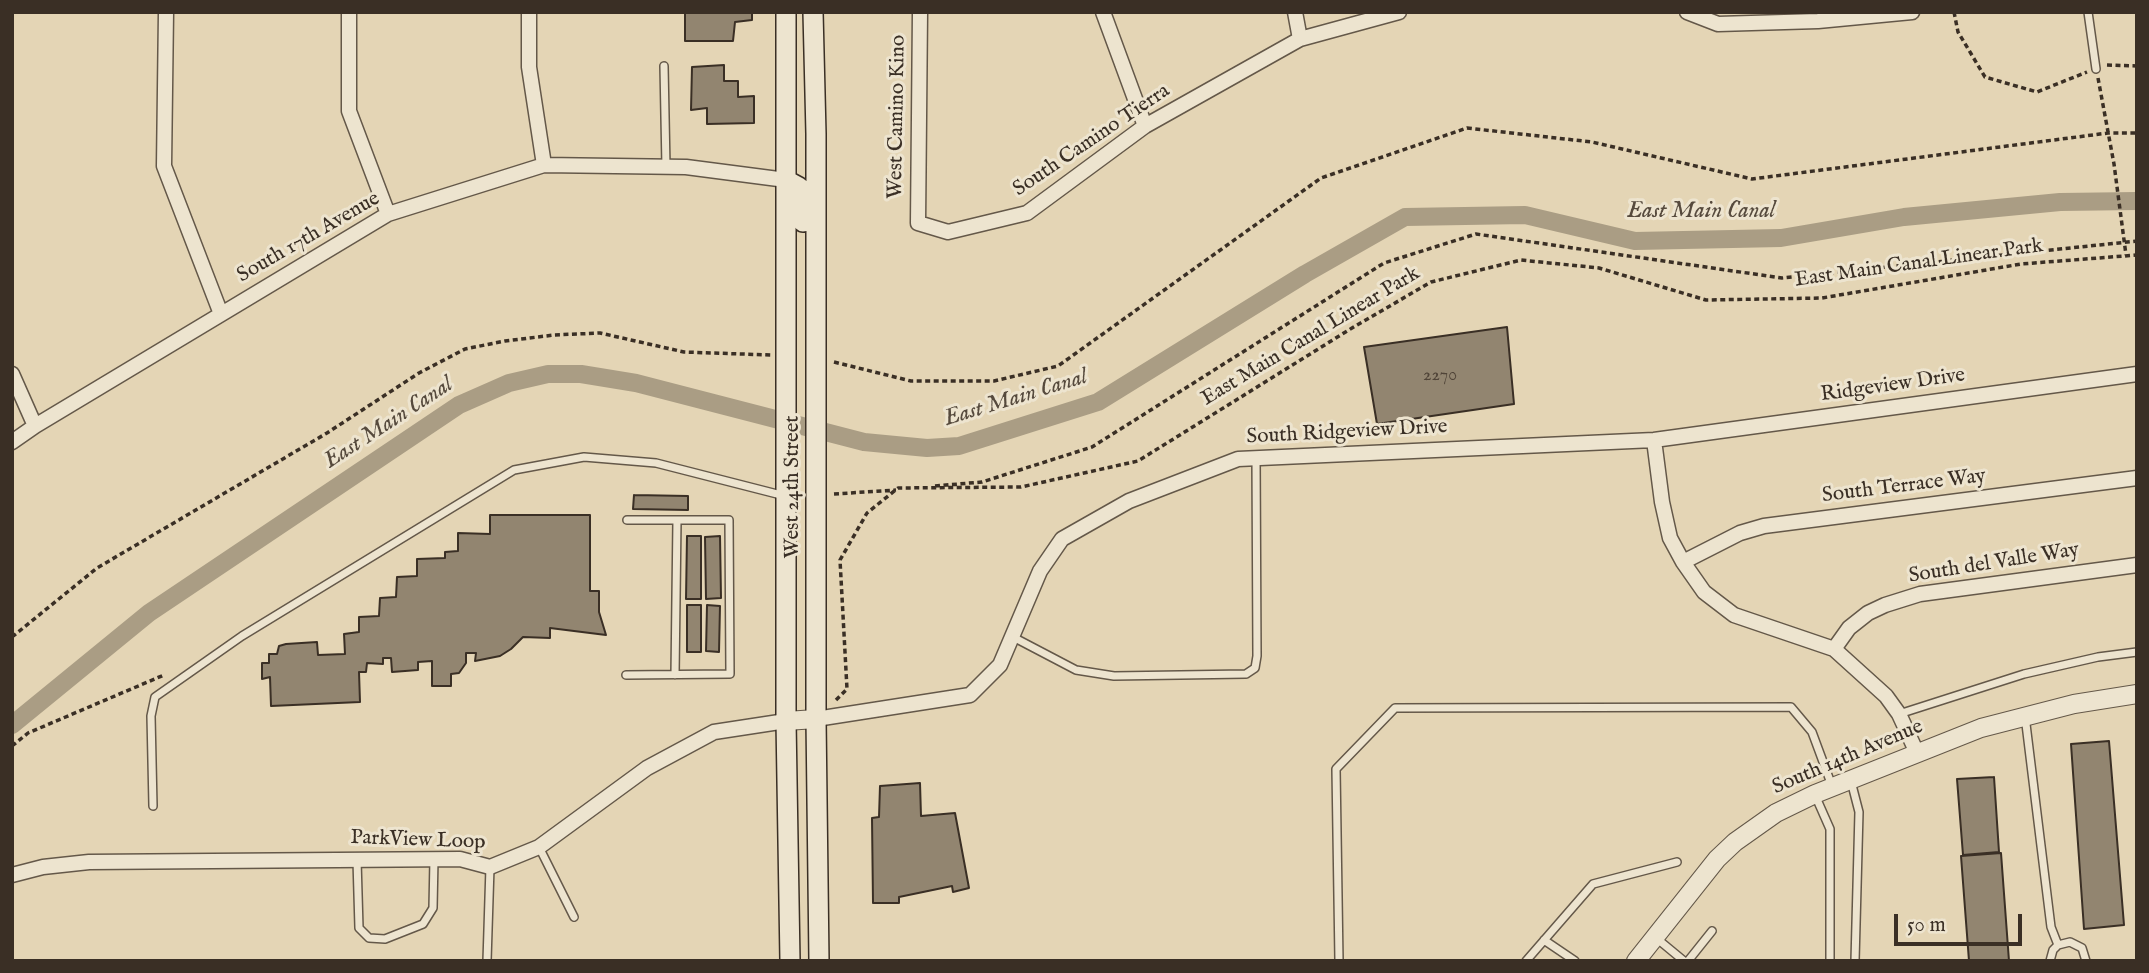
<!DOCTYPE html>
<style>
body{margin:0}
#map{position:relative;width:2149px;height:973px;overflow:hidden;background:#e4d5b5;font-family:"IM FELL English",serif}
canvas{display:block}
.frame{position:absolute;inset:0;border:14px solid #3a2f25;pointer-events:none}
.scale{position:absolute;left:1894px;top:914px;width:128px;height:32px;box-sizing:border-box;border:4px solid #3a2f25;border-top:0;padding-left:9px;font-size:21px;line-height:24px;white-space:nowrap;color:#3a2f25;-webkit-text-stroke:5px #ede4cf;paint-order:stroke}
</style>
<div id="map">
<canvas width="2149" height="973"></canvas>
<div class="frame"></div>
<div class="scale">50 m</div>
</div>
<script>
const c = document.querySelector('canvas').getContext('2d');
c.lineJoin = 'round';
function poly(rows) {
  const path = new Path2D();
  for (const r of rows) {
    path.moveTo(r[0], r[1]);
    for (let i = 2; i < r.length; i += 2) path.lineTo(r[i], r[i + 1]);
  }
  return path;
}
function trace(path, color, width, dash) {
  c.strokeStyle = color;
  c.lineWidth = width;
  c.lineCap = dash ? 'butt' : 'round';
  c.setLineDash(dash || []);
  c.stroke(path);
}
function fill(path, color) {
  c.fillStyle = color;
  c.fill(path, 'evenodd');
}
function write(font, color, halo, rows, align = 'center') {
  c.font = font + ' "IM FELL English",serif';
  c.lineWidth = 6;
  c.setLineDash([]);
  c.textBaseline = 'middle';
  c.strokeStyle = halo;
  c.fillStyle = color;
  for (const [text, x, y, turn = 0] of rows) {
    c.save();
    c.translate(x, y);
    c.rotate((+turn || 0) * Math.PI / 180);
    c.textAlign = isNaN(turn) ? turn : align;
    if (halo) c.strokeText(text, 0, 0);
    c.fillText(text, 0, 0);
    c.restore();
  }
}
const canal = poly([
 [12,725,149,613,459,405,509,383,548,374,581,374,636,383,864,442,927,448,959,446,1098,402,1305,274,1405,217,1525,215,1635,241,1781,238,1904,217,2060,202,2137,201]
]);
const building = poly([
 [685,12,752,12,752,20,735,22,733,41,685,41,685,12],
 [724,65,724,81,738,81,738,97,754,96,754,123,707,124,707,108,691,110,692,67,724,65],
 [1507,327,1514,404,1377,424,1364,347,1507,327],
 [634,495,688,496,688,510,633,509,634,495],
 [490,515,590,515,590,591,599,591,599,612,606,635,550,628,550,638,523,637,511,649,500,656,475,661,476,653,466,653,466,663,459,673,451,674,451,686,432,686,432,661,418,662,418,670,392,672,391,658,383,658,383,664,367,663,366,672,359,672,360,702,271,706,270,677,262,679,262,663,269,663,269,654,277,654,279,646,286,644,317,642,318,655,345,654,344,634,359,632,359,617,379,616,380,598,396,597,397,577,417,576,417,559,445,558,445,552,458,551,458,533,490,534,490,515],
 [687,536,701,536,701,599,686,599,687,536],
 [720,536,721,598,706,599,705,537,720,536],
 [687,605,701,605,701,652,687,652,687,605],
 [707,605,720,606,719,652,706,651,707,605],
 [2109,741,2124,925,2084,929,2071,744,2109,741],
 [1994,777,1999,852,1963,855,1957,779,1994,777],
 [920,783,921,816,955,813,969,888,953,892,952,886,899,897,899,903,873,903,872,818,879,817,880,786,920,783],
 [2001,853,2009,961,1969,961,1961,856,2001,853]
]);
const path = poly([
 [1954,12,1958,32,1985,77,2037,92,2087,72],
 [2107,65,2137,66],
 [2098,78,2114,164,2126,255],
 [834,362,911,381,994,381,1058,366,1321,178,1467,128,1592,142,1752,179,2108,133,2137,133],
 [935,486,982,482,1092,447,1384,263,1476,234,1782,278,2137,241],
 [834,494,896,490],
 [12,637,97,568,327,433,419,373,465,349,505,341,554,335,600,333,684,352,771,355],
 [836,700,847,689,840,560,867,513,898,488,1021,487,1138,461,1352,328,1431,282,1521,260,1599,268,1706,300,1822,298,2021,264,2137,255],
 [12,746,28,733,164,675]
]);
const service = poly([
 [2088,12,2096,69],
 [664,66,666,167],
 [1013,637,1076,670,1114,676,1246,674,1255,668,1257,656,1256,457],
 [626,675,730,674,729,520,627,520],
 [675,675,677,520],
 [1899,714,2024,674,2098,657,2137,652],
 [2025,716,2051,927,2058,945],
 [1851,781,1859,812,1855,961],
 [1815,795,1830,829,1830,961],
 [153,806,151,716,155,697,242,636,514,470,584,457,656,463,785,496],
 [539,847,574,917],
 [357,860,359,928,369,938,385,939,423,924,433,908,434,859],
 [1655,937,1684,961],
 [1544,940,1575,961],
 [487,961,490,867],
 [1339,961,1336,769,1395,708,1791,707,1812,732,1832,786],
 [1526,961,1593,884,1677,862],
 [1688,961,1712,931],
 [2050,961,2053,950,2058,945,2070,942,2082,948,2086,961]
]);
const minor = poly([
 [166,12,164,166,221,314],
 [349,12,349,111,388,214],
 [529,12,529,67,544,165],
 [920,12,918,223,948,232,1027,213,1145,126,1300,39,1399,12],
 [1103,12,1145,126],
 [1295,12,1300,39],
 [1687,12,1718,24,1818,21,1912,12],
 [12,374,35,426],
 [1654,440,1662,502,1670,538,1683,562,1704,592,1734,615,1834,649,1886,696,1899,714,1917,753],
 [12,442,35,426,388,214,544,165,686,167,786,180],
 [1683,562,1740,533,1764,526,2137,478],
 [1834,649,1849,628,1868,613,1885,605,1920,594,2137,565],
 [816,719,970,695,1000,665,1040,571,1062,539,1129,501,1238,459,1654,440,2137,374],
 [12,875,43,867,89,862,460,859,490,867,539,847,647,768,714,732,786,721]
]);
const tertiary = poly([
 [786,721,816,719],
 [1636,961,1717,859,1735,842,1776,813,1815,794,1981,728,2074,704,2137,694]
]);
const secondary = poly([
 [786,12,786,721,790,961],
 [813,12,816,134,816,719,819,961],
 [786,180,799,187,803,199,803,222]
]);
const numberNames = [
 ["2270",1440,376]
];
const streetNames = [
 ["West Camino Kino",898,117,-89],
 ["South Camino Tierra",1092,141,-34],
 ["South 17th Avenue",309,238,-30],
 ["East Main Canal Linear Park",1919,264,-8],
 ["East Main Canal Linear Park",1311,337,-31],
 ["Ridgeview Drive",1893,386,-8],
 ["South Ridgeview Drive",1347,433,-3],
 ["West 24th Street",794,487,-90],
 ["South Terrace Way",1904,487,-7],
 ["South del Valle Way",1994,564,-9],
 ["South 14th Avenue",1848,758,-23],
 ["ParkView Loop",418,841,2]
];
const waterNames = [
 ["East Main Canal",1701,212],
 ["East Main Canal",1016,399,-17],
 ["East Main Canal",389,424,-33]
];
trace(canal, '#aa9d84', 18);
fill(building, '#928570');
trace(building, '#3a2f25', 2);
trace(service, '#645849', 10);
trace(minor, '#645849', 17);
trace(tertiary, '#645849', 20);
trace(secondary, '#3a2f25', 22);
trace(path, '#3a2f25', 3.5, [5, 3.5]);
trace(service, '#ede4cf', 7);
trace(minor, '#ede4cf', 14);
trace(tertiary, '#ede4cf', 18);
trace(secondary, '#ede4cf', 19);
write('18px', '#504438', null, numberNames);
write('21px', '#3a2f25', '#ede4cf', streetNames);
write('italic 23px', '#564a3d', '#ede4cf', waterNames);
</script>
